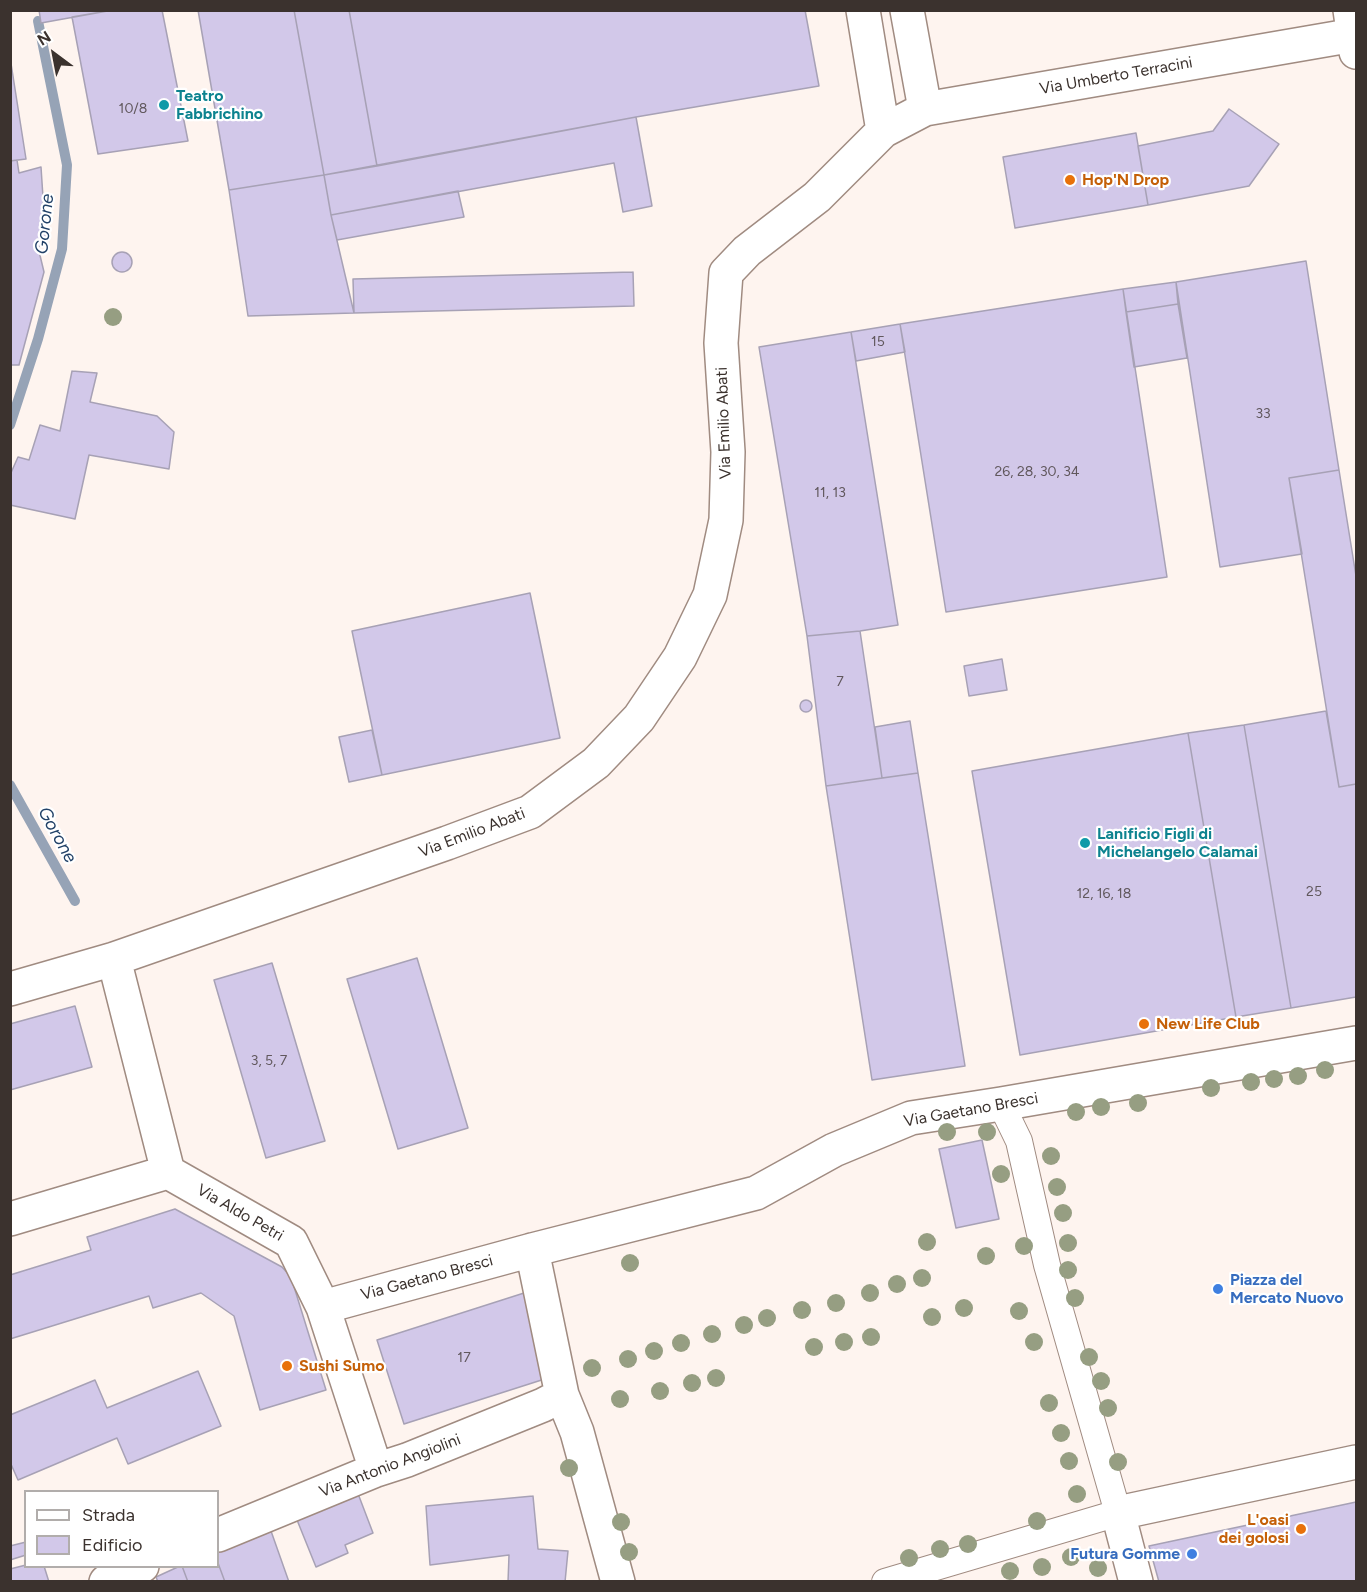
<!DOCTYPE html>
<style>
body{margin:0}
#map{position:relative;width:1367px;height:1592px;overflow:hidden;background:#fef4ef;font-family:Figtree,sans-serif}
canvas{display:block}
.frame{position:absolute;inset:0;border:12px solid #3b322e;pointer-events:none}
.legend{position:absolute;left:24px;top:1490px;width:195px;height:78px;box-sizing:border-box;background:#fff;border:2px solid #b1adab;margin:0;padding:8px 10px;list-style:none;font-size:18px;color:#3b322e}
.legend li{display:flex;align-items:center;gap:12px;height:30px}
.legend b{width:30px;border:2px solid #b1adab}
.north{position:absolute;left:24px;top:24px;width:60px;height:60px;-webkit-text-stroke:4px #fff;paint-order:stroke;rotate:328deg;font-size:16px;font-weight:700;line-height:24px;text-align:center;color:#3b322e}
.north::after{content:'';display:block;margin:auto;width:21px;height:27px;background:#3b322e;clip-path:polygon(50% 0,100% 100%,50% 72%,0 100%)}
</style>
<div id="map">
<canvas width="1367" height="1592"></canvas>
<div class="frame"></div>
<ul class="legend">
<li><b style="height:8px;background:#fff"></b>Strada</li>
<li><b style="height:16px;background:#d2c8e9"></b>Edificio</li>
</ul>
<div class="north">N</div>
</div>
<script>
const c = document.querySelector('canvas').getContext('2d');
c.lineJoin = 'round';
function poly(rows) {
  const path = new Path2D();
  for (const r of rows) {
    if (r.length === 3) {
      path.moveTo(r[0] + r[2], r[1]);
      path.arc(r[0], r[1], r[2], 0, 2 * Math.PI);
      continue;
    }
    path.moveTo(r[0], r[1]);
    for (let i = 2; i < r.length; i += 2) path.lineTo(r[i], r[i + 1]);
  }
  return path;
}
function trace(path, color, width, dash) {
  c.strokeStyle = color;
  c.lineWidth = width;
  c.lineCap = dash ? 'butt' : 'round';
  c.setLineDash(dash || []);
  c.stroke(path);
}
function fill(path, color) {
  c.fillStyle = color;
  c.fill(path, 'evenodd');
}
function write(font, color, halo, rows, align = 'center') {
  c.font = font + ' Figtree,sans-serif';
  c.lineWidth = 4.5;
  c.setLineDash([]);
  c.textBaseline = 'middle';
  c.strokeStyle = halo;
  c.fillStyle = color;
  for (const [text, x, y, turn = 0] of rows) {
    c.save();
    c.translate(x, y);
    c.rotate((+turn || 0) * Math.PI / 180);
    c.textAlign = isNaN(turn) ? turn : align;
    if (halo) c.strokeText(text, 0, 0);
    c.fillText(text, 0, 0);
    c.restore();
  }
}
const stream = poly([
 [10,425,38,339,62,249,67,165,38,21],
 [10,785,75,901]
]);
const building = poly([
 [39,10,113,10,41,23,39,10],
 [113,10,162,10,188,141,98,154,72,17,113,10],
 [198,10,294,10,324,175,229,190,198,10],
 [294,10,349,10,377,166,324,175,294,10],
 [349,10,805,10,819,86,636,117,377,166,349,10],
 [10,57,26,159,10,161,10,57],
 [1229,109,1279,144,1249,186,1148,205,1138,146,1213,131,1229,109],
 [636,117,652,206,623,212,614,163,331,215,324,175,636,117],
 [1136,133,1148,205,1015,228,1003,157,1136,133],
 [17,160,19,173,41,167,46,243,38,247,44,272,19,365,10,365,10,161,17,160],
 [324,175,331,215,354,313,248,316,229,190,324,175],
 [458,191,464,217,337,240,331,215,458,191],
 [122,262,10],
 [1306,261,1339,470,1289,478,1302,554,1220,567,1176,282,1306,261],
 [633,272,634,306,354,313,353,279,633,272],
 [1176,282,1178,304,1126,312,1123,289,1176,282],
 [1123,289,1167,577,946,612,900,324,1123,289],
 [1178,304,1187,358,1134,367,1126,312,1178,304],
 [900,324,905,352,856,361,851,332,900,324],
 [851,332,898,625,860,631,807,636,759,347,851,332],
 [72,371,97,373,90,402,157,416,174,432,169,469,89,455,75,519,10,505,10,475,18,457,29,460,40,425,60,431,72,371],
 [1339,470,1356,576,1356,784,1339,787,1289,478,1339,470],
 [530,593,560,738,382,775,352,631,530,593],
 [860,631,882,778,826,786,807,636,860,631],
 [1002,659,1007,690,969,696,964,666,1002,659],
 [806,706,6],
 [1326,711,1339,787,1356,784,1356,997,1291,1008,1244,725,1326,711],
 [910,721,918,773,882,778,875,727,910,721],
 [1244,725,1291,1008,1236,1017,1188,733,1244,725],
 [372,730,382,775,349,782,339,737,372,730],
 [1188,733,1236,1017,1020,1055,972,771,1188,733],
 [918,773,965,1066,872,1080,826,786,918,773],
 [417,958,468,1128,398,1149,347,979,417,958],
 [272,963,325,1141,266,1158,214,980,272,963],
 [75,1006,92,1067,10,1090,10,1024,75,1006],
 [982,1140,999,1219,956,1228,939,1149,982,1140],
 [175,1209,282,1267,291,1277,326,1390,260,1410,234,1316,201,1293,153,1308,149,1296,10,1339,10,1275,91,1250,87,1237,175,1209],
 [524,1293,551,1377,404,1424,377,1340,524,1293],
 [198,1371,221,1426,128,1464,117,1438,18,1480,10,1462,10,1415,95,1380,107,1408,198,1371],
 [357,1491,373,1533,345,1545,348,1553,316,1567,295,1515,357,1491],
 [533,1496,538,1549,568,1551,565,1582,508,1582,509,1555,430,1565,426,1506,533,1496],
 [1356,1502,1356,1582,1159,1582,1149,1546,1356,1502],
 [271,1531,289,1582,225,1582,218,1563,218,1551,271,1531],
 [26,1542,26,1555,10,1560,10,1546,26,1542],
 [218,1563,225,1582,188,1582,182,1566,218,1566,218,1563],
 [26,1565,26,1566,44,1566,49,1582,10,1582,10,1569,26,1565],
 [180,1566,182,1566,188,1582,158,1582,156,1577,180,1566]
]);
const pedestrian = poly([
 [885,1582,1118,1513,1047,1265,1019,1141,1001,1104]
]);
const minor = poly([
 [863,10,883,131],
 [907,10,925,109],
 [114,959,168,1172,291,1242,323,1307,376,1470],
 [10,989,114,959,447,843,530,812,596,763,639,718,680,657,710,595,726,520,728,452,721,343,726,273,747,251,817,197,883,131,925,109,1354,35],
 [10,1219,168,1172],
 [532,1250,562,1395,577,1432,618,1582],
 [323,1307,532,1250,756,1193,834,1150,911,1118,1001,1104,1356,1043],
 [218,1535,376,1470,407,1460,543,1405,562,1395],
 [106,1582,142,1566],
 [1136,1582,1118,1513,1356,1462]
]);
const tertiary = poly([
 [1350,10,1356,52]
]);
const trees = [
 [113,317],
 [1325,1070],
 [1298,1076],
 [1274,1079],
 [1251,1082],
 [1211,1088],
 [1138,1103],
 [1101,1107],
 [1076,1112],
 [947,1132],
 [987,1132],
 [1051,1156],
 [1001,1174],
 [1057,1187],
 [1063,1213],
 [927,1242],
 [1068,1243],
 [1024,1246],
 [986,1256],
 [630,1263],
 [1068,1270],
 [922,1278],
 [897,1284],
 [870,1293],
 [1075,1298],
 [836,1303],
 [964,1308],
 [802,1310],
 [1019,1311],
 [932,1317],
 [767,1318],
 [744,1325],
 [712,1334],
 [871,1337],
 [844,1342],
 [1034,1342],
 [681,1343],
 [814,1347],
 [654,1351],
 [1089,1357],
 [628,1359],
 [592,1368],
 [716,1378],
 [1101,1381],
 [692,1383],
 [660,1391],
 [620,1399],
 [1049,1403],
 [1108,1408],
 [1061,1433],
 [1069,1461],
 [1118,1462],
 [569,1468],
 [1077,1494],
 [1037,1521],
 [621,1522],
 [968,1544],
 [940,1549],
 [629,1552],
 [1071,1557],
 [909,1558],
 [1042,1567],
 [1098,1568],
 [1010,1571]
];
const markers = [
 [164,105,6,"#0f9aa8"],
 [1070,180,6,"#e8710a"],
 [1085,843,6,"#0f9aa8"],
 [1144,1024,6,"#e8710a"],
 [1218,1289,6,"#3f7fe0"],
 [287,1366,6,"#e8710a"],
 [1301,1529,6,"#e8710a"],
 [1192,1554,6,"#3f7fe0"]
];
const numberNames = [
 ["10/8",133,109],
 ["15",878,342],
 ["33",1263,414],
 ["26, 28, 30, 34",1037,472],
 ["11, 13",830,493],
 ["7",840,682],
 ["25",1314,892],
 ["12, 16, 18",1104,894],
 ["3, 5, 7",269,1061],
 ["17",464,1358]
];
const streetNames = [
 ["Via Umberto Terracini",1116,76,-10],
 ["Via Emilio Abati",724,423,-92],
 ["Via Emilio Abati",472,833,-21],
 ["Via Gaetano Bresci",971,1110,-10],
 ["Via Aldo Petri",240,1213,30],
 ["Via Gaetano Bresci",427,1278,-15],
 ["Via Antonio Angiolini",390,1466,-21]
];
const cultureNames = [
 ["Teatro",176,96],
 ["Fabbrichino",176,114],
 ["Lanificio Figli di",1097,834],
 ["Michelangelo Calamai",1097,852]
];
const foodNames = [
 ["Hop'N Drop",1082,180],
 ["New Life Club",1156,1024],
 ["Sushi Sumo",299,1366],
 ["L'oasi",1289,1520,"right"],
 ["dei golosi",1289,1538,"right"]
];
const shopNames = [
 ["Piazza del",1230,1280],
 ["Mercato Nuovo",1230,1298],
 ["Futura Gomme",1180,1554,"right"]
];
const waterNames = [
 ["Gorone",45,224,-84],
 ["Gorone",57,835,61]
];
trace(stream, '#96a3b6', 10);
fill(building, '#d2c8e9');
trace(building, '#a7a1b5', 1.5);
trace(pedestrian, '#a08b81', 28);
trace(minor, '#a08b81', 36);
trace(tertiary, '#a08b81', 36);
trace(pedestrian, '#fff', 26);
trace(minor, '#fff', 33);
trace(tertiary, '#fff', 33);
c.fillStyle = '#969e82';
for (const [x, y] of trees) {
  c.beginPath();
  c.arc(x, y, 9, 0, 2 * Math.PI);
  c.fill();
}
for (const [x, y, r, color] of markers) {
  const dot = new Path2D();
  dot.arc(x, y, r, 0, 2 * Math.PI);
  c.fillStyle = color;
  c.fill(dot);
  trace(dot, '#fff', 2);
}
write('14px', '#61585d', null, numberNames);
write('16px', '#3b322e', '#fff', streetNames);
write('bold 16px', '#0d838f', '#fff', cultureNames, 'left');
write('bold 16px', '#c56008', '#fff', foodNames, 'left');
write('bold 16px', '#366cbe', '#fff', shopNames, 'left');
write('italic 18px', '#214167', '#fff', waterNames);
</script>
